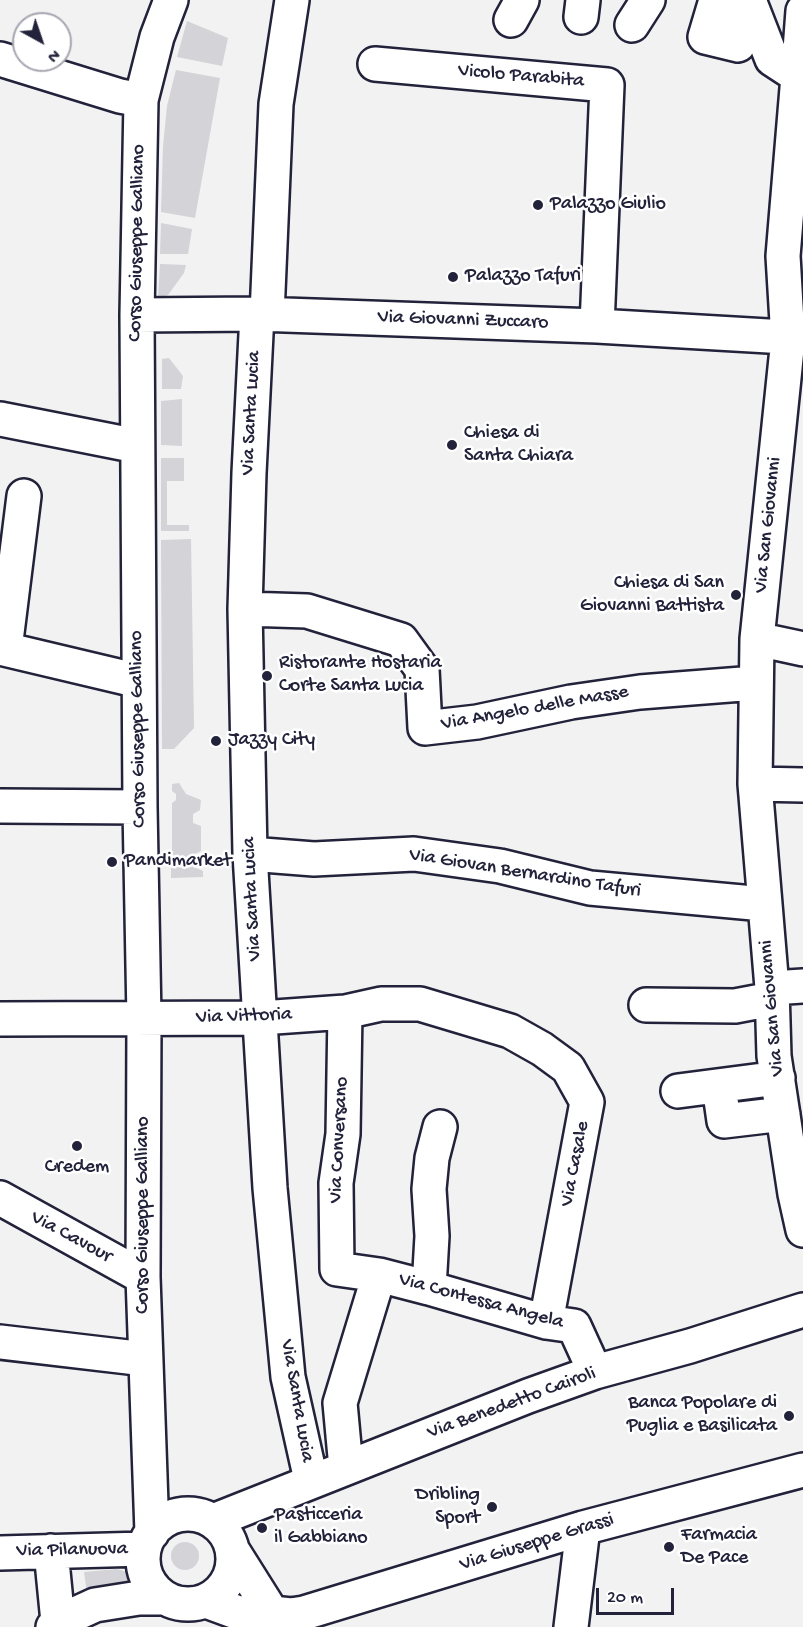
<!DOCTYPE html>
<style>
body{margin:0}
#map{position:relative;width:803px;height:1627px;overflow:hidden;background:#f2f2f3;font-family:"Gochi Hand",sans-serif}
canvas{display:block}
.north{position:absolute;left:12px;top:12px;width:60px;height:60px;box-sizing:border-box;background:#fff;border:2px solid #a7a7b1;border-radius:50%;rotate:140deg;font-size:16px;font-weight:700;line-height:24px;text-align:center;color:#22223b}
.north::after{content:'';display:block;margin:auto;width:21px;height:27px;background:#22223b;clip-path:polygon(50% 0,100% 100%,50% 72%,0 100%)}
.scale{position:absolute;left:596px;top:1588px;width:78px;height:27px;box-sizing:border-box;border:3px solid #22223b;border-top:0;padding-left:8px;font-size:18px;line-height:21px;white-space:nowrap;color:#22223b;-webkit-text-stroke:4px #fff;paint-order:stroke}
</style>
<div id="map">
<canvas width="803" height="1627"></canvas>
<div class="north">N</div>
<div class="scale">20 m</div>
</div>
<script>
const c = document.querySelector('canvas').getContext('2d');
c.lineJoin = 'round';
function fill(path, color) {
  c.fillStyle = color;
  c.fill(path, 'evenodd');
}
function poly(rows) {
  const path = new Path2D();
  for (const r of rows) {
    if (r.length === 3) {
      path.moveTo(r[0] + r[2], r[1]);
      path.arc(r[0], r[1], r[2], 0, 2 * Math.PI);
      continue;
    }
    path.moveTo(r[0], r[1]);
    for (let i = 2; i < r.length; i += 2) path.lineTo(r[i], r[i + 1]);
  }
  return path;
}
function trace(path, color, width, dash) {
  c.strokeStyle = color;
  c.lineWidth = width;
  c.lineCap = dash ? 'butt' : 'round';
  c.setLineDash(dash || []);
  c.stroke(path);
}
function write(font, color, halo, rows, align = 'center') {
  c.font = font + ' "Gochi Hand",sans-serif';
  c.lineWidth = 5;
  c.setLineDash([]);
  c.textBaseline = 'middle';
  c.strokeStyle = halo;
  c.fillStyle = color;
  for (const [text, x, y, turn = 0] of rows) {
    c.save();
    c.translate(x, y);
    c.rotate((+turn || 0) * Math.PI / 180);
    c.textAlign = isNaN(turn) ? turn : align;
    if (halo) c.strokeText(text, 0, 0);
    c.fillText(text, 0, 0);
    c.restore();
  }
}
const green = poly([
 [187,21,228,38,222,66,177,57],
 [176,70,220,78,195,218,161,212,163,146,167,106],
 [161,223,192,229,188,254,160,254],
 [160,264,186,265,184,273,168,295,158,298],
 [169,358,183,376,181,389,162,389,162,359],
 [182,399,182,446,161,445,161,401],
 [161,458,184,458,184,481,167,481,167,525,189,525,189,531,161,531],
 [191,539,194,728,174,749,162,749,161,540],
 [179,783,186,794,201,800,200,810,193,814,193,823,201,826,201,851,195,854,194,867,203,871,203,877,171,878,171,868,176,865,176,858,172,854,172,803,176,800,176,794,172,791,172,784],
 [185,1556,14],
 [117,1569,127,1572,131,1578,130,1585,87,1593,84,1572]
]);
const minor = poly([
 [716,0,705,37,738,45,749,0],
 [749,0,772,59,798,76,783,256,788,339,757,639,755,784,772,988,774,1056,795,1194,803,1230],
 [803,11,798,76,803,77],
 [581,17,583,0],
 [511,20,522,0],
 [632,25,648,0],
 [0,59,120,96,141,100],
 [375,64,607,85,597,326],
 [257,314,249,473,245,609,250,854,270,1188,288,1377,311,1480],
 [137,315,257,314,597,326,803,338],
 [267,315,276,104,292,0],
 [0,419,137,446],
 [245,609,307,611,401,640,422,669,425,728,477,722,571,702,640,692,755,683],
 [757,639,803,649],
 [0,648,139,681],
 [5,649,24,496],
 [755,784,803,785],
 [0,806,140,807],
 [250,854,314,859,414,854,500,866,590,888,764,904],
 [772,988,803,986],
 [646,1005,735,1006,772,999],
 [345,1012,343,1134,336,1183,337,1269,379,1275,429,1288,546,1322,574,1326,595,1372],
 [0,1019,261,1018,345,1012,381,1004,420,1004,510,1031,542,1049,568,1068,587,1102,546,1322],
 [719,1086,724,1121,783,1114],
 [678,1091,778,1078],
 [0,1198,143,1277],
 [429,1288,432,1236,429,1189,432,1158,440,1127],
 [0,1342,145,1359],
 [346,1468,340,1403,379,1275],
 [188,1559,45],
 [213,1521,528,1396,595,1372,690,1346,803,1310],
 [152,1533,143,1277,144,1019,140,807,137,315,141,100,157,37,171,0],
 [51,1551,58,1622],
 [233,1551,272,1613],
 [0,1553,144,1549],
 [206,1601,236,1612,255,1615,272,1613,291,1615,304,1613,583,1528,803,1470],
 [53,1627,58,1622,95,1605,139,1598,164,1598],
 [571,1627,583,1528]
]);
const markers = [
 [538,205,6,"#22223b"],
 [453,277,6,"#22223b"],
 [452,445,6,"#22223b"],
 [736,595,6,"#22223b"],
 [267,676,6,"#22223b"],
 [216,741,6,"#22223b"],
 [112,862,6,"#22223b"],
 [77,1146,6,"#22223b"],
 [789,1416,6,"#22223b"],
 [492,1507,6,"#22223b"],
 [262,1528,6,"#22223b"],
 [669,1547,6,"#22223b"]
];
const streetNames = [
 ["Vicolo Parabita",521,77,5],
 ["Corso Giuseppe Galliano",138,243,-89],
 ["Via Giovanni Zuccaro",463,321,2],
 ["Via Santa Lucia",252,413,-87],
 ["Via San Giovanni",769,525,-84],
 ["Via Angelo delle Masse",535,709,-10],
 ["Corso Giuseppe Galliano",139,729,-91],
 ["Via Giovan Bernardino Tafuri",525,874,9],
 ["Via Santa Lucia",253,899,-93],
 ["Via San Giovanni",773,1008,-95],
 ["Via Vittoria",244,1017,-2],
 ["Via Conversano",340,1140,-87],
 ["Via Casale",576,1164,-79],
 ["Corso Giuseppe Galliano",144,1215,-90],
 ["Via Cavour",71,1238,28],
 ["Via Contessa Angela",481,1302,15],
 ["Via Santa Lucia",296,1401,80],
 ["Via Benedetto Cairoli",512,1404,-20],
 ["Via Giuseppe Grassi",537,1543,-17],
 ["Via Pilanuova",72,1551,-1]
];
const poiNames = [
 ["Palazzo Giulio",550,205],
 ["Palazzo Tafuri",465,277],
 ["Chiesa di",464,434],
 ["Santa Chiara",464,457],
 ["Chiesa di San",724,584,"right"],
 ["Giovanni Battista",724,607,"right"],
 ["Ristorante Hostaria",279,664],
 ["Corte Santa Lucia",279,687],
 ["Jazzy City",228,741],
 ["Pandimarket",124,862],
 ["Credem",77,1168,"center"],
 ["Banca Popolare di",777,1404,"right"],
 ["Puglia e Basilicata",777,1427,"right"],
 ["Dribling",480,1496,"right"],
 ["Sport",480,1519,"right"],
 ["Pasticceria",274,1516],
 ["il Gabbiano",274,1539],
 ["Farmacia",681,1536],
 ["De Pace",681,1559]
];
fill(green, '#d3d3d8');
trace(minor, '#22223b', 38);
trace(minor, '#fff', 33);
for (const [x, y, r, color] of markers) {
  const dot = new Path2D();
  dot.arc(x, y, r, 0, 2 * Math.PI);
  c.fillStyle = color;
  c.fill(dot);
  trace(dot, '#fff', 2);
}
write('20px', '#22223b', '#fff', streetNames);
write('20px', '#22223b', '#fff', poiNames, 'left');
</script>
